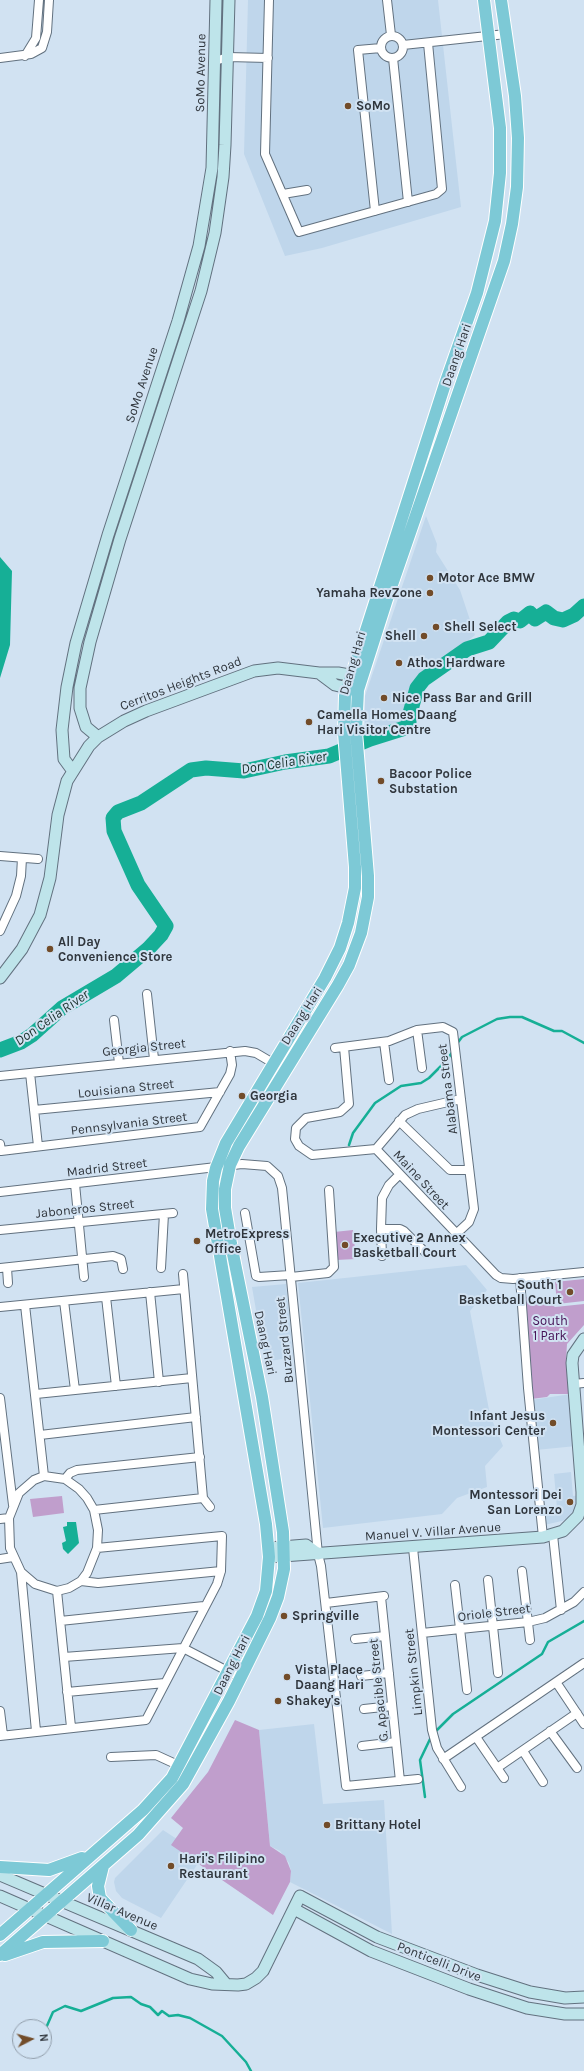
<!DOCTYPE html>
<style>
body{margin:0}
#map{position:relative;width:584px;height:2071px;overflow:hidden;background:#d1e2f2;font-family:Karla,sans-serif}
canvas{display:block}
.north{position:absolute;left:12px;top:2019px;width:40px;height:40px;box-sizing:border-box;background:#d1e2f2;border:1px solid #919daa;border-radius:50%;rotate:84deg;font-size:11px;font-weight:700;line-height:16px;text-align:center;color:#30363d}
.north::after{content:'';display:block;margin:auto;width:14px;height:18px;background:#724c29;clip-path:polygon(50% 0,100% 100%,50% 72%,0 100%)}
</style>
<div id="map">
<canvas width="584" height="2071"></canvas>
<div class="north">N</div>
</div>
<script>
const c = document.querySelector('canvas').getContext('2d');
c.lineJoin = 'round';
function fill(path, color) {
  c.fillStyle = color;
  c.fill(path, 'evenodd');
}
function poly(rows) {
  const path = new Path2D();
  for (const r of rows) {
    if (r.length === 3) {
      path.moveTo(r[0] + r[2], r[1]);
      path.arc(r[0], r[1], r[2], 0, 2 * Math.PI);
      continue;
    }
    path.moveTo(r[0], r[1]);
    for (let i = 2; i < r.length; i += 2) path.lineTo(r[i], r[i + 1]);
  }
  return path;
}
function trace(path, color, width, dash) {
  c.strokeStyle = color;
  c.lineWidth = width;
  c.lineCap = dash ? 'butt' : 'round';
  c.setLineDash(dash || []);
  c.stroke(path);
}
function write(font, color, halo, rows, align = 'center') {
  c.font = font + ' Karla,sans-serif';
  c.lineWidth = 4;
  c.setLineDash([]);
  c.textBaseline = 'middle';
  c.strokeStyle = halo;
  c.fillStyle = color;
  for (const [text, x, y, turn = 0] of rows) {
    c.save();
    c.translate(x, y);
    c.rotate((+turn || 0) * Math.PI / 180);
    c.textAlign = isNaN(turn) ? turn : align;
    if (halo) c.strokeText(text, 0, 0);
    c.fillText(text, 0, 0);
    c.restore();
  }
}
const built = poly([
 [248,0,438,0,461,207,322,248,285,256,244,154],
 [426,516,437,544,436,552,460,590,475,635,442,663,423,676,413,687,406,713,398,727,377,734,365,735,365,696],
 [466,1265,487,1290,470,1311,490,1415,503,1446,485,1466,487,1487,457,1498,442,1514,323,1528,298,1283],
 [286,1284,293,1357,265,1362,252,1287],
 [571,1394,576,1446,536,1450,531,1400],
 [571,1472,573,1496,584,1495,584,1516,544,1525,542,1510,557,1508,554,1474],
 [314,1724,323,1804,384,1800,392,1934,290,1882,291,1871,289,1863,280,1851,270,1846,259,1730],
 [163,1830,203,1856,161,1918,122,1898,116,1891,114,1882,115,1878]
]);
const green = poly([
 [353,1230,356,1259,336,1260,334,1232],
 [584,1279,584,1301,557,1304,555,1282],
 [525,1297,542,1298,555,1307,584,1304,584,1325,567,1344,566,1360,571,1394,550,1394,547,1397,531,1399],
 [62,1496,64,1513,33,1517,30,1499],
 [235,1720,259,1730,270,1846,285,1856,291,1871,290,1882,273,1915,171,1845,183,1828,171,1818,208,1772]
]);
const water = poly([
 [0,557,12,571,10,645,0,678],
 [67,1522,76,1522,79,1543,68,1554,63,1549,62,1543,66,1541,63,1527,67,1526]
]);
const stream = poly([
 [456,1045,462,1037,497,1019,510,1017,522,1017,554,1031,562,1031,584,1043],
 [349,1145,353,1133,375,1103,401,1086,421,1083,429,1078,447,1060,453,1051],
 [434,1733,453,1714,542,1654,548,1642,584,1621],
 [425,1797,420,1760,431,1737],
 [46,2028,53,2012,65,2006,81,2011,113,1998,131,1997,141,2004,150,2007,158,2015,162,2011,169,2016,178,2015,190,2018,222,2036,246,2062,251,2071]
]);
const river = poly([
 [0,1050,21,1042,32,1035,62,1008,116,976,148,949,161,935,166,926,138,885,114,831,113,818,118,812,141,803,191,770,206,768,244,771,285,762,329,756,370,739,405,728,409,723,409,717,417,688,424,679,467,649,489,642,508,622,514,619,520,621,530,613,535,619,546,612,554,618,563,620,574,615,584,606]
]);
const street = poly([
 [269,0,265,154,299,232,436,194,442,189,428,43],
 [387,0,391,35],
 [392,47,11],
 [403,45,506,34],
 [25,56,36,38,39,0],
 [0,58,31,54,42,48,47,32,49,0],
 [393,58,408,202],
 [215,61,228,57,268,58],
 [283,194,307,190],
 [375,211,358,50,381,48],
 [0,856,38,859],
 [0,931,16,896,21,876,22,858],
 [147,994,154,1059],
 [114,1020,119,1063],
 [417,1030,422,1068],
 [384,1042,389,1080],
 [344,1047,349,1104,340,1112,306,1118,296,1128,295,1139,299,1146,312,1155,376,1149],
 [335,1048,389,1041,417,1030,443,1027,453,1032,474,1209,469,1222,456,1234],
 [30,1073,38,1146],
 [0,1076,245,1051,256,1053,278,1066],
 [34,1110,220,1092],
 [399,1121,450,1170,469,1170],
 [0,1144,1,1151,200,1127,230,1074,232,1065,230,1051],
 [376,1149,496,1275,501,1278,513,1279,584,1272],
 [376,1149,405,1115,418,1109,461,1099],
 [75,1184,84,1277],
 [0,1192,242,1164,267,1166,278,1176,282,1188,318,1554,321,1566,346,1786,418,1779],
 [245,1213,256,1276,259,1277,290,1275],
 [381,1229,400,1229,404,1231,426,1253],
 [0,1230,173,1213],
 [382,1256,381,1229,382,1198,389,1185,399,1175],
 [0,1268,113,1256,121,1259,123,1269],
 [7,1268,8,1283],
 [161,1268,164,1214],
 [183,1274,203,1498,210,1507],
 [291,1277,328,1273,334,1267,329,1190],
 [520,1278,528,1388,543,1537],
 [150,1292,159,1382],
 [106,1297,116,1386],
 [64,1301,75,1390],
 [25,1305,44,1476],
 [0,1307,184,1289],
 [573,1384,584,1383],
 [36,1394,192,1378],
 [0,1398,13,1505],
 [40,1435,196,1417],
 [44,1476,65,1479,79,1489,87,1498,94,1510,98,1530,97,1548,87,1573,81,1581,69,1588,57,1591,35,1584,21,1572,10,1548,9,1518,19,1493,34,1480,44,1476],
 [65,1479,70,1473,77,1470,200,1457],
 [94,1510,203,1498],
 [0,1519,9,1518],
 [553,1535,561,1610],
 [413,1548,432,1730,437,1748,461,1787],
 [0,1559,13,1557],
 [522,1571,530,1640],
 [21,1572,36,1731],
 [488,1580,498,1673],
 [81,1581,98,1583,221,1571],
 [455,1585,467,1690],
 [57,1591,71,1727],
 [381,1597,400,1781],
 [326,1603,384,1596],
 [60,1621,204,1606],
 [422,1633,528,1622,545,1618,574,1602,584,1592],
 [355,1639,385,1636],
 [64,1657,183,1648,241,1678],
 [361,1676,389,1673],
 [556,1682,584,1724],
 [67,1692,165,1683],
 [364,1709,392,1706],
 [0,1711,3,1735],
 [550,1731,577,1768],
 [0,1736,146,1720,217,1584,221,1571,222,1536,97,1548],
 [476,1737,504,1778],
 [362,1746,396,1742],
 [523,1751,543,1782],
 [111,1757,156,1755,180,1766],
 [443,1759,584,1663],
 [497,1768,577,1713]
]);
const secondary = poly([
 [319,673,335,685,356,690],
 [98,737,86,727,80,708,80,688,90,642,120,539,201,291,215,233,223,177,225,145,229,0],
 [72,770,64,759,62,730,67,687,76,643,108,535,178,321,199,246,212,168,216,0],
 [0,978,22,949,40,915,50,878,58,815,67,781,89,746,98,737,124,721,146,711,254,671,278,668,319,673,338,673,360,677],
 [269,1548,306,1545,318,1554],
 [269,1557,543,1537,563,1531,578,1516,582,1505,582,1492,572,1363,573,1355,584,1339],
 [0,1875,198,1959,216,1972,226,1984],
 [0,1896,190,1979,212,1984,238,1985,246,1984,256,1978,263,1971,300,1896,377,1937,477,1975,530,1992,565,1998,584,1997],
 [294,1909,371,1951,469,1989,527,2008,565,2014,584,2014]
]);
const primary = poly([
 [103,1866,98,1886,100,1898,131,1930],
 [0,1867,49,1870,82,1858],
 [0,1935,143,1810,172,1778,257,1616,266,1591,269,1557,266,1524,212,1209,213,1181,216,1168,226,1143,325,978,340,948,348,923,355,888,355,867,344,733,345,696,445,384,477,293,495,221,500,173,500,128,484,0],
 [0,1955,138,1835,183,1784,229,1701,270,1618,278,1597,284,1569,283,1532,262,1397,231,1244,225,1208,225,1189,230,1165,239,1146,338,985,349,965,361,933,368,897,368,876,356,732,358,690,387,599,504,261,512,224,517,187,518,138,515,96,501,0],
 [5,1955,43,1942,103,1941]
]);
const markers = [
 [348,106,4,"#724c29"],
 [430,578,4,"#724c29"],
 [430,593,4,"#724c29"],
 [436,627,4,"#724c29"],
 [424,636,4,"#724c29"],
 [399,663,4,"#724c29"],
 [384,698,4,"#724c29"],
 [309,722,4,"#724c29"],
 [381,781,4,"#724c29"],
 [50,949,4,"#724c29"],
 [242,1096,4,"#724c29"],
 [197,1241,4,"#724c29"],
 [345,1245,4,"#724c29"],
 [570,1292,4,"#724c29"],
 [553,1423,4,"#724c29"],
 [570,1502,4,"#724c29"],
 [284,1616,4,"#724c29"],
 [287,1677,4,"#724c29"],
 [278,1701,4,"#724c29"],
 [327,1825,4,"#724c29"],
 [171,1866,4,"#724c29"]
];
const streetNames = [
 ["SoMo Avenue",201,73,-89],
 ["Daang Hari",457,355,-71],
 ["SoMo Avenue",142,385,-72],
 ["Daang Hari",353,663,-74],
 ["Cerritos Heights Road",181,684,-21],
 ["Daang Hari",302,1016,-58],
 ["Georgia Street",144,1048,-6],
 ["Louisiana Street",126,1089,-6],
 ["Alabama Street",448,1089,-97],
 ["Pennsylvania Street",129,1124,-7],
 ["Madrid Street",107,1168,-7],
 ["Maine Street",421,1180,47],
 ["Jaboneros Street",85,1209,-6],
 ["Buzzard Street",285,1340,-96],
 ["Daang Hari",265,1343,78],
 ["Manuel V. Villar Avenue",433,1532,-4],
 ["Oriole Street",494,1613,-7],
 ["Daang Hari",232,1665,-63],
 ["Limpkin Street",414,1672,-96],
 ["G. Apacible Street",379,1690,-96],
 ["Villar Avenue",122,1912,23],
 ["Ponticelli Drive",439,1962,21]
];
const poiNames = [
 ["SoMo",356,106],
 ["Motor Ace BMW",438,578],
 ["Yamaha RevZone",422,593,"right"],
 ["Shell Select",444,627],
 ["Shell",416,636,"right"],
 ["Athos Hardware",407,663],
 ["Nice Pass Bar and Grill",392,698],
 ["Camella Homes Daang",317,715],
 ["Hari Visitor Centre",317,730],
 ["Bacoor Police",389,774],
 ["Substation",389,789],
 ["All Day",58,942],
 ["Convenience Store",58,957],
 ["Georgia",250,1096],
 ["MetroExpress",205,1234],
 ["Office",205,1249],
 ["Executive 2 Annex",353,1238],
 ["Basketball Court",353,1253],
 ["South 1",562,1285,"right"],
 ["Basketball Court",562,1300,"right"],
 ["Infant Jesus",545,1416,"right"],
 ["Montessori Center",545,1431,"right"],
 ["Montessori Dei",562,1495,"right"],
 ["San Lorenzo",562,1510,"right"],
 ["Springville",292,1616],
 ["Vista Place",295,1670],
 ["Daang Hari",295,1685],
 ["Shakey's",286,1701],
 ["Brittany Hotel",335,1825],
 ["Hari's Filipino",179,1859],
 ["Restaurant",179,1874]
];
const parkNames = [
 ["South",550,1321],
 ["1 Park",550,1336]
];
const waterNames = [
 ["Don Celia River",284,763,-9],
 ["Don Celia River",52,1018,-35]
];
fill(built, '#bfd6eb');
fill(green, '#c09ecc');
fill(water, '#16af96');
trace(stream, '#16af96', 2.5);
trace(river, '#16af96', 15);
trace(street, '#62717f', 10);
trace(secondary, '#62717f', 13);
trace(primary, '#fff', 14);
trace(street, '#fff', 8);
trace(secondary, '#bee4ea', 11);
trace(primary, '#7dc9d6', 12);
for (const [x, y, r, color] of markers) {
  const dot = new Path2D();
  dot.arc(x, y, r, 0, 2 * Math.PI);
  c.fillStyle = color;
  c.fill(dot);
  trace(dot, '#d1e2f2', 1.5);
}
write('13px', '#30363d', '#d1e2f2', streetNames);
write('bold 13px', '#30363d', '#d1e2f2', poiNames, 'left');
write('13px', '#441054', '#d1e2f2', parkNames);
write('italic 14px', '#1a302b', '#d1e2f2', waterNames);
</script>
